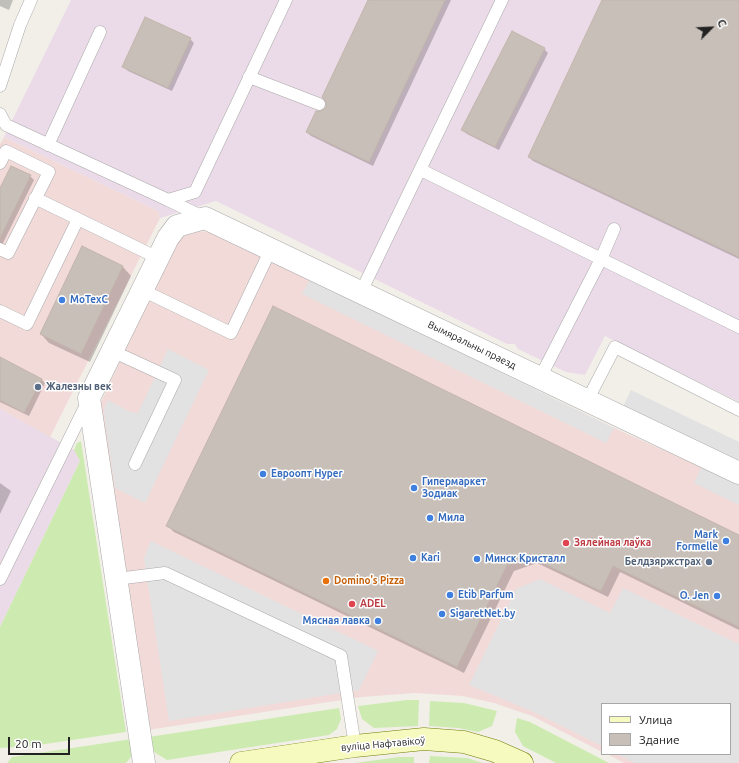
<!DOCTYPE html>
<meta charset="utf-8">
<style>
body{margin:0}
#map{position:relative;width:739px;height:763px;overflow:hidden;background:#f2efe9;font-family:Ubuntu,sans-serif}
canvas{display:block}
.legend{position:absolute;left:601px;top:703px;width:130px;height:52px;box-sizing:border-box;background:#fff;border:1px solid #a7a7a7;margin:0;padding:5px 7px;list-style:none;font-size:12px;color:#222}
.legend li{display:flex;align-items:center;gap:8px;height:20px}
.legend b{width:20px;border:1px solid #a7a7a7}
.north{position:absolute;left:691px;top:8px;width:40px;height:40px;-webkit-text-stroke:3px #fff;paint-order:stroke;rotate:66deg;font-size:11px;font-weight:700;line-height:16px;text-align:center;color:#222}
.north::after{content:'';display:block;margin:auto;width:14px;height:18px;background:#222;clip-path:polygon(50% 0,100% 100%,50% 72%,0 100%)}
.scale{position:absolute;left:8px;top:737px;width:62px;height:18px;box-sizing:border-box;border:2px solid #222;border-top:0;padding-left:5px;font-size:12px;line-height:14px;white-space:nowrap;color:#222;-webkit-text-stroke:3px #fff;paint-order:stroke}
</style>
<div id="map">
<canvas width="739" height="763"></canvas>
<ul class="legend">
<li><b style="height:5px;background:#f7fabf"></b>Улица</li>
<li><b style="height:11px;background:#c7bfb8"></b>Здание</li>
</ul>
<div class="north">С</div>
<div class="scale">20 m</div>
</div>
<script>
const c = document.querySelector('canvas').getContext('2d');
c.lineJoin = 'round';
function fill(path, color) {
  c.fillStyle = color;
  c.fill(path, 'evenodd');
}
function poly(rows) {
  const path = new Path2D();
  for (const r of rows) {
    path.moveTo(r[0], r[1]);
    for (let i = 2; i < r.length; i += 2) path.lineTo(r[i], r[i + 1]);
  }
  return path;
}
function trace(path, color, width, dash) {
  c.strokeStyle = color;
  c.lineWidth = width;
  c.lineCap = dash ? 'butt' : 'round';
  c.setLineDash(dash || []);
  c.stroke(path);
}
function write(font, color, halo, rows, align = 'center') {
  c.font = font + ' Ubuntu,sans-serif';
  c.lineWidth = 3;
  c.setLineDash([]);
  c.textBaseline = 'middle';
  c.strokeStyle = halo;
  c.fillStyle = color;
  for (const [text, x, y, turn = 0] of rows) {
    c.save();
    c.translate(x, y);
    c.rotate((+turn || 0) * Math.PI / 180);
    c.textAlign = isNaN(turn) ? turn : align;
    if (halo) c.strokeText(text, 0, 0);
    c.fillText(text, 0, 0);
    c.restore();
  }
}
const commercial = poly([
 [4,137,158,211,160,218,50,437,0,409,0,144],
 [198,231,212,232,614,428,739,484,739,763,624,763,607,754,730,754,730,704,602,704,602,752,532,716,494,703,463,696,415,693,361,697,148,730,100,404,174,244,184,236]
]);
const industrial = poly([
 [71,0,739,0,739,402,605,336,585,375,566,372,518,349,515,344,507,344,216,201,160,218,158,211,4,137],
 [0,409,76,451,80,461,0,627]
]);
const grass = poly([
 [81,441,126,732,32,746,0,748,0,627,80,461,74,450,77,443],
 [407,700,419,700,418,726,374,728,362,719,358,706],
 [430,701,464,703,497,711,492,726,478,732,458,728,429,726],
 [339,708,341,719,337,729,329,735,167,760,154,752,149,737],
 [517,718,530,722,609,763,556,763,523,746,515,732],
 [132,739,134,752,128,761,125,763,7,763,12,757],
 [430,756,467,758,483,763,429,763],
 [399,757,414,757,414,763,355,763]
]);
const parking = poly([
 [310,279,614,428,606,443,302,294],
 [168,349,209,370,145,503,115,488,104,413,105,406,108,400,130,412,138,413],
 [631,390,739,442,739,464,623,407],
 [702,466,739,484,739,505,694,483],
 [151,541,378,651,359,690,169,721,144,558],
 [540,579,610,613,623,588,739,644,739,763,635,763,617,754,730,754,730,704,602,704,602,746,534,712,469,685,516,589]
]);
const shadow = poly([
 [0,0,13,0,9,10,0,6],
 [369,0,451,0,373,166,311,136,307,132,321,112,327,108],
 [603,0,739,0,739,259,533,161,529,157],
 [190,39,194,43,172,91,128,71,124,67],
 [544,49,548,53,499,150,467,134,463,130],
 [11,167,30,176,34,180,2,245,0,244,0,190],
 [83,248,123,267,131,276,90,362,49,343,41,334],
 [0,358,41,379,45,383,29,416,0,402],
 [0,483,11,491,0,514],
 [167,525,739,535,739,630,620,572,608,597,537,563,514,571,464,673,174,532]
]);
const building = poly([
 [368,0,445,0,369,162,306,132,316,111,321,111,326,107,326,102,322,97,368,0],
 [602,0,739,0,739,257,528,157,602,0],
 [145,17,191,38,168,88,122,67,145,17],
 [512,31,545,48,495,147,461,130,512,31],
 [11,166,31,175,0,238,0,188,11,166],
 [82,246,123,266,81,354,40,334,82,246],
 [273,306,739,535,739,627,613,566,601,591,530,557,507,565,457,667,166,526,273,306],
 [0,357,42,379,24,413,0,400,0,357]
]);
const lane = poly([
 [249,77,319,104],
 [0,86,20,25,31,0],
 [0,114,6,125,168,200,195,192,286,0],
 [48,145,100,32],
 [0,163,6,151,49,172,8,253,0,249],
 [421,170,739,327],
 [35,198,158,258],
 [168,200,205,218],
 [142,290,231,333,271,249],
 [361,292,502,0],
 [0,311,27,324,78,219],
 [112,351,175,380,135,464],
 [540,378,601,259,614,229],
 [589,402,587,401,615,347,739,410],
 [0,579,88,401],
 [116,579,165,573,341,656,355,746]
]);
const street = poly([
 [144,763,89,398,168,238,177,226,205,218,739,473]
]);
const secondary = poly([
 [241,763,355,746,424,739,464,742,495,751,522,763]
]);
const markers = [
 [62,300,4,"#3f7fe0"],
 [38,387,4,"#5c6f8a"],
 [263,474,4,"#3f7fe0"],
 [414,488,4,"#3f7fe0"],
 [430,518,4,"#3f7fe0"],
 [726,541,4,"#3f7fe0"],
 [566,543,4,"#e0444e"],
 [413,558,4,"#3f7fe0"],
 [477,559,4,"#3f7fe0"],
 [709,562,4,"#5c6f8a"],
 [326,581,4,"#e8710a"],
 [450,595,4,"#3f7fe0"],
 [717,596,4,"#3f7fe0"],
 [352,604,4,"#e0444e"],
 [442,614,4,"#3f7fe0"],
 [378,621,4,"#3f7fe0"]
];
const shopNames = [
 ["MoTexC",70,300],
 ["Евроопт Hyper",271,474],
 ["Гипермаркет",422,482],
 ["Зодиак",422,494],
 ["Мила",438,518],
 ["Mark",718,535,"right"],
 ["Formelle",718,547,"right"],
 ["Kari",421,558],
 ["Минск Кристалл",485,559],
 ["Etib Parfum",458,595],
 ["O. Jen",709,596,"right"],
 ["SigaretNet.by",450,614],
 ["Мясная лавка",370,621,"right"]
];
const streetNames = [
 ["Вымяральны праезд",472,345,26],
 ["вуліца Нафтавікоў",383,744,-5]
];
const serviceNames = [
 ["Жалезны век",46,387],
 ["Белдзяржстрах",701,562,"right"]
];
const healthNames = [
 ["Зялейная лаўка",574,543],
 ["ADEL",360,604]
];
const foodNames = [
 ["Domino's Pizza",334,581]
];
fill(commercial, '#f2dad9');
fill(industrial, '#ebdbe8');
fill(grass, '#cdebb0');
fill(parking, '#e2e2e2');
fill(shadow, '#0003');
fill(building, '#c7bfb8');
trace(building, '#c4b6ab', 1);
trace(lane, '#a9a9a9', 13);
trace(street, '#a9a9a9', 23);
trace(secondary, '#707d05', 23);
trace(lane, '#fff', 12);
trace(street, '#fff', 22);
trace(secondary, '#f7fabf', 22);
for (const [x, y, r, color] of markers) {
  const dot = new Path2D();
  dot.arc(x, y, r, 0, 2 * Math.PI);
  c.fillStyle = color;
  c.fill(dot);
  trace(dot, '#fff', 1.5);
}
write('bold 10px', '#366cbe', '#fff', shopNames, 'left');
write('10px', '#222', '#fff', streetNames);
write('bold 10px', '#4e5e75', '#fff', serviceNames, 'left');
write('bold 10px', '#be3a42', '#fff', healthNames, 'left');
write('bold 10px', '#c56008', '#fff', foodNames, 'left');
</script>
